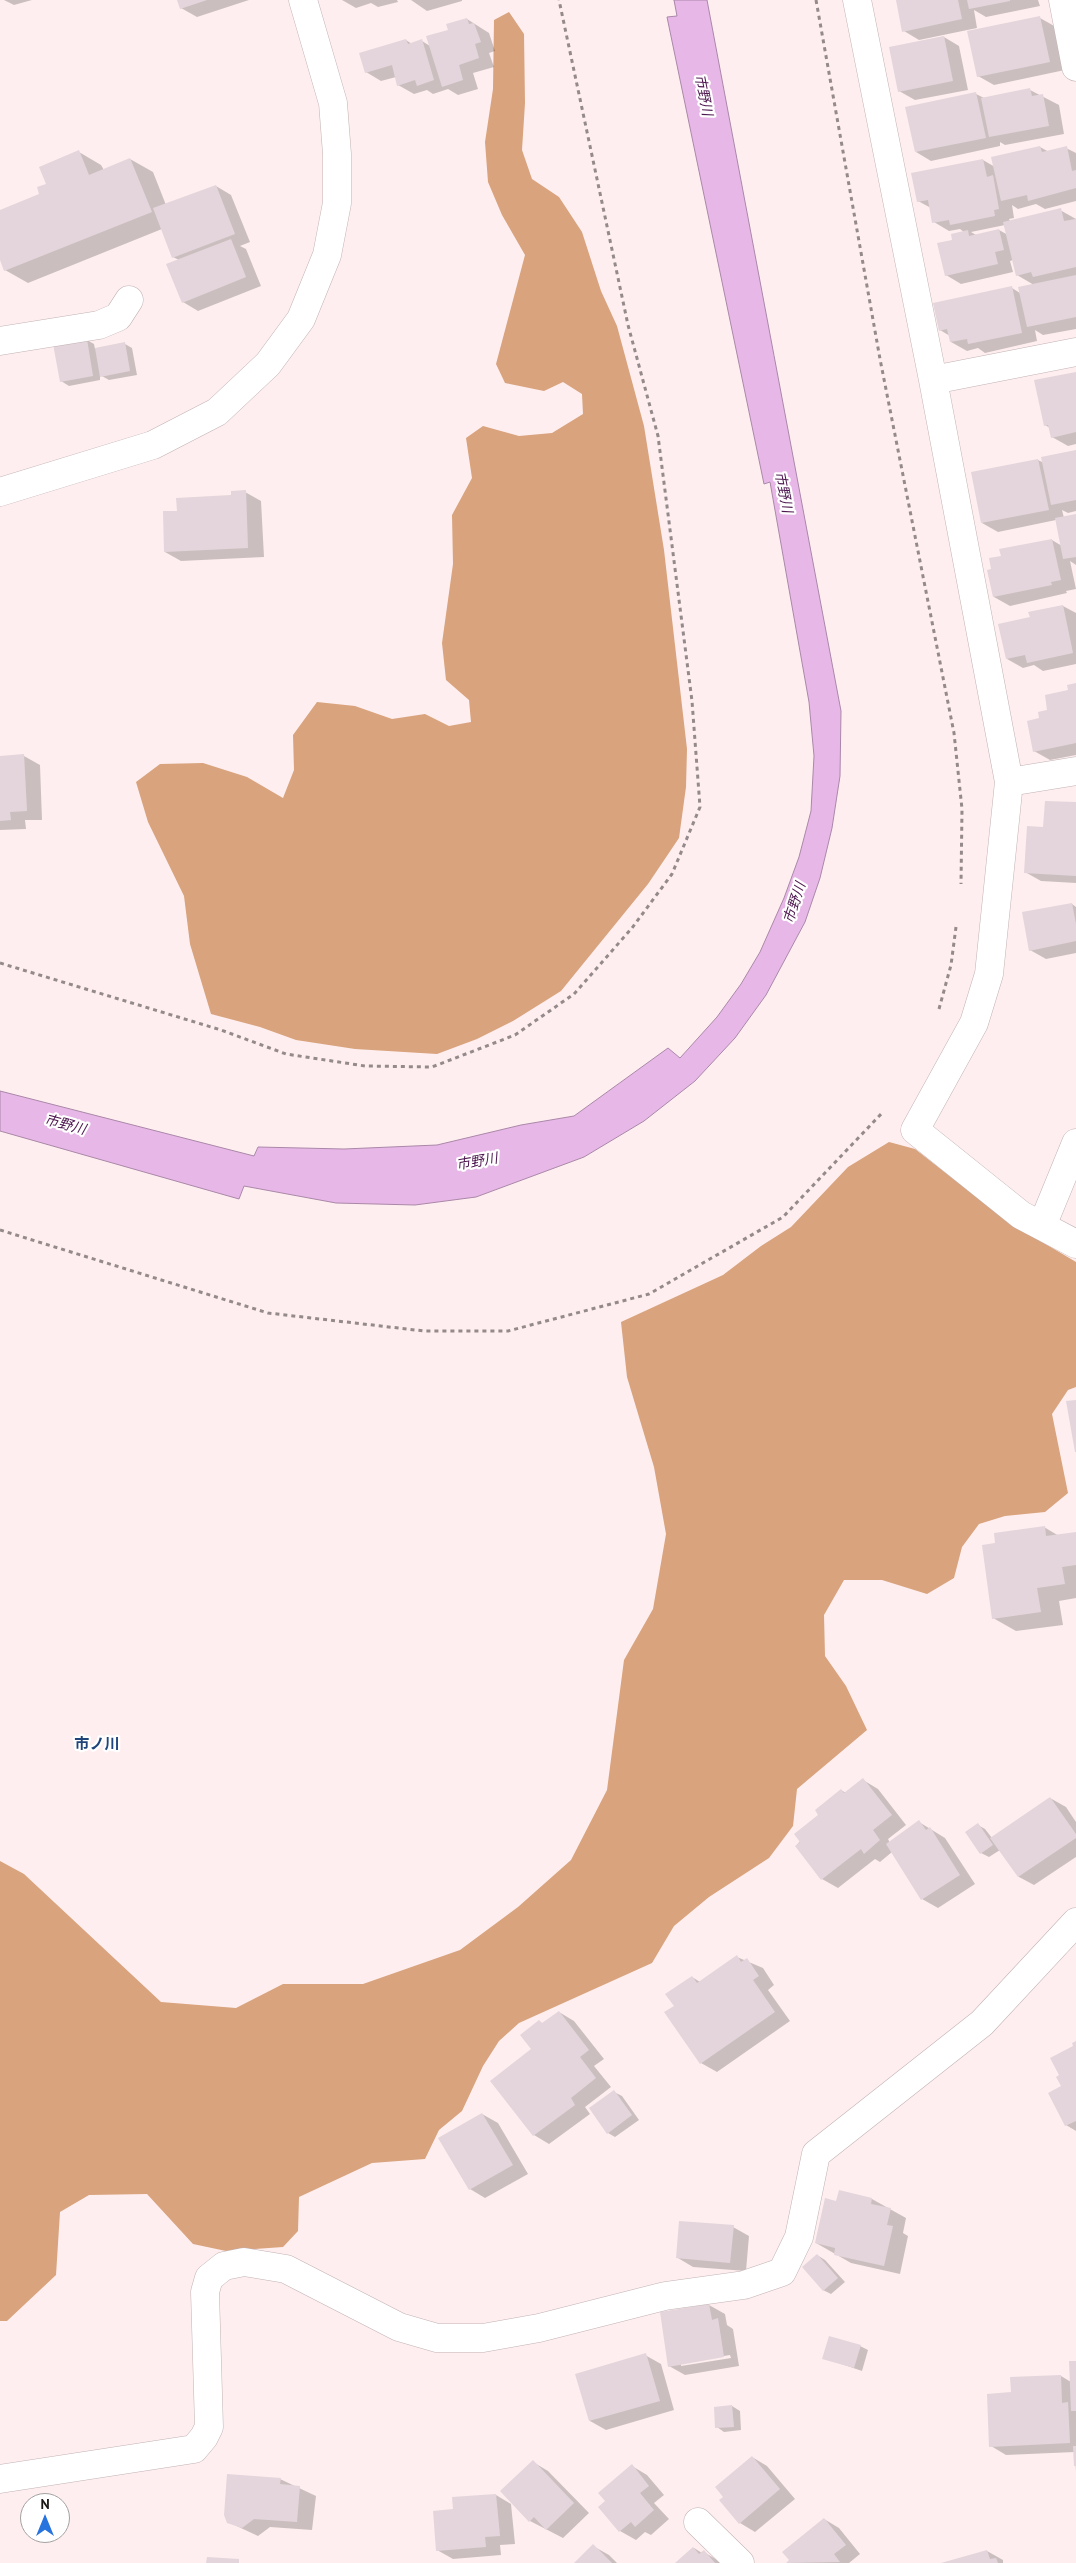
<!DOCTYPE html>
<meta charset="utf-8">
<style>
body{margin:0}
#map{position:relative;width:1076px;height:2563px;overflow:hidden;background:#feeeef;font-family:"PT Sans",sans-serif}
canvas{display:block}
.north{position:absolute;left:20px;top:2493px;width:50px;height:50px;box-sizing:border-box;background:#fff;border:1px solid #a3a1a1;border-radius:50%;rotate:0deg;font-size:14px;font-weight:700;line-height:20px;text-align:center;color:#1a1515}
.north::after{content:'';display:block;margin:auto;width:18px;height:22px;background:#2774df;clip-path:polygon(50% 0,100% 100%,50% 72%,0 100%)}
</style>
<div id="map">
<canvas width="1076" height="2563"></canvas>
<div class="north">N</div>
</div>
<script>
const c = document.querySelector('canvas').getContext('2d');
c.lineJoin = 'round';
function fill(path, color) {
  c.fillStyle = color;
  c.fill(path, 'evenodd');
}
function poly(rows) {
  const path = new Path2D();
  for (const r of rows) {
    path.moveTo(r[0], r[1]);
    for (let i = 2; i < r.length; i += 2) path.lineTo(r[i], r[i + 1]);
  }
  return path;
}
function trace(path, color, width, dash) {
  c.strokeStyle = color;
  c.lineWidth = width;
  c.lineCap = dash ? 'butt' : 'round';
  c.setLineDash(dash || []);
  c.stroke(path);
}
function write(font, color, halo, rows, align = 'center') {
  c.font = font + ' "PT Sans","Noto Sans JP",sans-serif';
  c.lineWidth = 4.5;
  c.setLineDash([]);
  c.textBaseline = 'middle';
  c.strokeStyle = halo;
  c.fillStyle = color;
  for (const [text, x, y, turn = 0] of rows) {
    c.save();
    c.translate(x, y);
    c.rotate((+turn || 0) * Math.PI / 180);
    c.textAlign = isNaN(turn) ? turn : align;
    if (halo) c.strokeText(text, 0, 0);
    c.fillText(text, 0, 0);
    c.restore();
  }
}
const forest = poly([
 [509,12,524,34,525,103,522,150,532,179,559,197,582,232,601,291,617,326,644,426,664,550,687,749,686,787,679,838,648,884,561,991,513,1021,477,1039,437,1054,355,1049,296,1040,260,1027,211,1014,190,944,184,896,148,822,136,782,160,764,203,763,247,777,283,798,294,770,293,735,317,702,355,706,392,719,425,714,449,726,471,722,469,700,446,680,442,643,453,564,452,515,472,478,466,438,483,426,519,436,552,433,583,414,582,394,563,382,544,391,505,383,496,364,525,255,502,215,488,182,485,142,493,89,494,20],
 [889,1142,915,1149,1010,1223,1076,1262,1076,1387,1068,1390,1052,1414,1068,1493,1045,1512,1005,1516,979,1524,962,1547,954,1578,927,1594,882,1580,844,1580,824,1615,825,1656,846,1686,867,1730,797,1789,793,1826,769,1858,709,1897,674,1926,652,1963,519,2023,499,2041,483,2066,462,2111,439,2130,425,2159,372,2163,299,2197,298,2231,283,2247,226,2251,193,2244,147,2194,89,2195,60,2212,56,2275,7,2321,0,2321,0,1861,24,1874,161,2002,236,2008,283,1984,363,1984,460,1950,518,1907,571,1860,607,1790,624,1660,653,1609,666,1534,654,1467,627,1377,621,1322,723,1275,761,1246,791,1227,848,1167]
]);
const water = poly([
 [674,0,707,0,841,711,840,776,832,828,820,878,805,922,766,995,735,1038,695,1081,644,1121,584,1157,476,1197,415,1205,336,1203,244,1186,239,1199,0,1131,0,1091,254,1156,258,1147,344,1149,437,1145,521,1125,574,1116,668,1048,680,1058,717,1017,741,984,760,952,784,898,799,857,811,811,814,756,809,702,770,482,764,484,667,17,677,16,674,0]
]);
const shadow = poly([
 [4,0,32,0,14,5],
 [179,0,249,0,197,17,181,8],
 [342,0,397,0,398,2,378,7,371,3,356,8],
 [411,0,462,0,462,1,427,11],
 [897,0,1038,0,1040,6,986,17,974,10,977,28,919,40,904,31],
 [1040,18,1056,27,1065,70,994,85,978,76],
 [467,19,489,33,495,51,489,53,494,67,473,73,478,89,458,95,448,89,433,94,427,90,414,94,398,85,396,77,381,81,366,72,406,40,412,44,422,41,430,46],
 [944,37,959,46,968,90,915,100,899,91],
 [1030,90,1059,105,1064,134,1005,145,1000,142,1000,146,931,161,916,152,976,94,984,98],
 [1040,147,1049,152,1066,148,1076,153,1076,201,1045,209,1036,204,1018,209,1012,205,1014,218,1009,219,1010,221,1060,210,1076,219,1076,329,1043,335,1035,330,1037,341,985,353,978,348,967,351,951,342,950,336,940,330,1012,288,1020,293,1034,285,1017,275,1013,260,1010,261,1013,272,961,284,946,275,954,241,964,232,960,229,949,231,934,222,931,208,918,201,983,160,995,167],
 [1005,225,1008,235,999,230,976,235,971,232],
 [79,152,101,165,104,170,130,159,153,172,166,205,216,186,231,195,250,242,240,246,246,249,261,286,198,311,183,302,179,260,173,257,162,229,28,283,5,270,0,257,0,211,41,195],
 [87,340,94,344,95,349,125,344,132,348,137,375,109,380,100,375,100,380,69,386,61,381],
 [1076,373,1076,444,1068,446,1052,437,1050,428,1045,425],
 [1076,452,1076,511,1068,513,1062,510,1064,518,1076,515,1076,565,1070,561,1076,589,1066,591,1067,593,1010,606,994,597,993,570,1002,557,1052,540,1062,546,1056,520,998,532,982,523,1038,460,1044,463],
 [245,492,261,501,264,557,181,561,165,552,178,512],
 [1063,606,1076,613,1076,664,1043,671,1034,665,1023,668,1007,659,1031,618],
 [1076,684,1076,755,1050,760,1034,751,1049,711],
 [24,756,40,765,42,820,25,820,26,829,0,830,0,757],
 [1076,804,1076,883,1041,881,1025,872,1044,828],
 [1072,904,1076,907,1076,953,1046,959,1030,950],
 [1044,1527,1059,1536,1076,1533,1076,1598,1059,1601,1063,1625,1016,1631,993,1618,997,1544],
 [863,1780,878,1789,906,1825,888,1839,890,1843,919,1822,945,1838,975,1884,938,1908,922,1899,892,1852,880,1862,875,1859,838,1888,822,1879,796,1846,841,1790,846,1793],
 [1050,1798,1066,1807,1076,1822,1076,1857,1034,1885,1019,1877,1000,1850,989,1857,981,1853,978,1825,985,1829,992,1838],
 [737,1957,763,1968,774,1985,768,1990,790,2021,717,2072,701,2063,676,2007,692,1977,700,1982],
 [559,2012,574,2021,604,2059,594,2066,611,2087,585,2107,590,2114,549,2144,534,2135,540,2022,544,2024],
 [1076,2043,1076,2131,1066,2125,1061,2075],
 [614,2092,622,2096,639,2120,615,2137,608,2133],
 [482,2114,498,2123,528,2174,485,2198,470,2189],
 [840,2192,872,2199,906,2218,903,2233,908,2236,900,2274,851,2263,816,2243,837,2202],
 [733,2227,749,2236,746,2271,693,2267,678,2258],
 [817,2255,825,2260,845,2282,831,2294,823,2290],
 [709,2305,725,2314,727,2325,733,2329,739,2366,685,2375,669,2366],
 [730,2355,731,2358,681,2366,681,2363],
 [860,2346,868,2350,862,2371,824,2358],
 [645,2355,661,2364,674,2410,606,2430,590,2421,577,2375],
 [1076,2362,1076,2472,1075,2452,1006,2455,991,2446,1012,2394,1061,2376,1071,2382],
 [732,2406,740,2411,741,2430,724,2432,717,2427,715,2408],
 [752,2457,767,2466,795,2499,755,2532,740,2523,725,2497],
 [533,2462,548,2471,589,2513,563,2538,530,2521],
 [632,2466,647,2475,664,2495,654,2503,669,2519,651,2535,645,2532,636,2540,620,2531,600,2507,607,2502],
 [280,2479,316,2496,312,2530,270,2527,258,2536,228,2522],
 [496,2495,511,2504,515,2544,500,2545,501,2555,453,2559,437,2550,454,2510],
 [824,2519,839,2528,860,2554,849,2563,788,2563],
 [593,2546,609,2555,617,2563,576,2563],
 [694,2548,702,2553,704,2552,722,2563,677,2563],
 [987,2551,1003,2560,1003,2563,944,2563]
]);
const building = poly([
 [177,0,207,0,180,9],
 [896,0,958,0,962,19,902,32],
 [967,0,1010,0,1010,1,969,9],
 [1040,16,1050,62,977,77,967,31],
 [467,18,469,24,474,23,481,42,475,44,479,58,459,65,463,80,442,87,426,36,448,30,446,24],
 [944,36,953,81,898,92,889,47],
 [406,39,408,44,422,39,434,80,417,86,415,80,397,86,392,65,365,73,359,53],
 [1030,88,1032,96,1043,94,1049,126,989,137,981,98],
 [976,92,986,138,915,152,905,107],
 [1040,146,1042,152,1067,146,1072,171,1076,170,1076,188,1028,201,1027,195,1001,201,991,157],
 [79,150,89,175,130,158,152,212,4,271,0,260,0,210,39,194,37,187,46,184,39,167],
 [983,159,987,177,993,175,999,209,994,210,995,216,950,225,949,220,932,223,928,200,917,202,911,173],
 [216,185,235,234,172,258,153,208],
 [1061,208,1064,221,1076,219,1076,267,1033,277,1031,272,1016,276,1003,222],
 [999,229,1004,250,995,252,998,264,945,276,937,243,952,240,951,234,968,230,969,236],
 [231,239,246,277,182,303,166,264],
 [1076,275,1076,317,1027,327,1018,287],
 [1012,286,1022,333,968,344,967,339,950,342,947,329,939,331,933,303],
 [87,339,93,376,60,382,53,344],
 [125,342,130,371,100,377,95,348],
 [1076,372,1076,432,1051,438,1048,425,1044,426,1034,380],
 [1076,450,1076,500,1051,505,1041,457],
 [1038,459,1049,510,981,523,971,472],
 [246,490,248,548,164,552,163,511,177,511,176,498,231,495,231,491],
 [1076,514,1076,557,1063,559,1055,518],
 [1052,539,1061,580,1051,582,1052,585,993,597,987,570,991,569,989,558,1001,556,999,549],
 [1063,605,1073,653,1027,663,1025,655,1006,659,998,624,1030,617,1028,612],
 [1076,683,1076,743,1033,752,1027,721,1039,718,1038,712,1047,710,1045,695,1068,690,1067,685],
 [24,754,27,811,10,812,11,820,0,821,0,756],
 [1045,801,1076,802,1076,876,1024,873,1027,826,1043,827],
 [1072,903,1076,924,1076,941,1029,951,1022,912],
 [1076,1400,1076,1452,1075,1452,1066,1401],
 [1045,1526,1046,1536,1076,1532,1076,1565,1062,1567,1065,1584,1037,1588,1041,1612,992,1619,982,1545,995,1543,994,1533],
 [863,1778,892,1815,873,1830,880,1840,864,1854,861,1849,821,1880,795,1846,800,1842,794,1834,818,1815,815,1810,841,1789,844,1793],
 [1050,1797,1076,1834,1076,1838,1018,1877,990,1838],
 [919,1820,926,1830,930,1827,960,1875,921,1900,886,1844],
 [978,1823,993,1845,980,1854,965,1832],
 [737,1955,741,1962,747,1958,759,1976,753,1980,775,2012,700,2064,664,2012,674,2006,665,1994,692,1976,697,1983],
 [559,2011,589,2050,580,2057,596,2078,571,2098,575,2105,533,2136,490,2081,531,2049,520,2035,539,2020,542,2023],
 [1076,2041,1076,2121,1065,2126,1048,2093,1061,2086,1056,2077,1059,2075,1050,2058,1073,2046,1072,2043],
 [614,2090,632,2115,607,2134,589,2108],
 [482,2113,513,2165,469,2190,438,2138],
 [839,2190,872,2198,871,2204,891,2208,887,2225,893,2226,884,2266,834,2255,835,2248,815,2243,825,2198,836,2201],
 [679,2221,734,2225,730,2263,676,2258],
 [817,2254,838,2278,823,2291,802,2267],
 [709,2304,712,2320,718,2318,724,2357,668,2367,660,2312],
 [829,2336,861,2345,854,2368,822,2359],
 [646,2353,660,2401,589,2421,575,2374],
 [1069,2361,1076,2361,1076,2411,1071,2411],
 [1061,2375,1062,2403,1068,2402,1070,2443,989,2447,987,2394,1011,2392,1010,2377],
 [732,2405,734,2427,715,2428,714,2407],
 [1073,2446,1076,2446,1076,2466,1074,2466],
 [752,2456,780,2489,739,2524,719,2500,723,2497,715,2487],
 [533,2460,574,2503,546,2530,534,2517,529,2522,500,2491],
 [632,2464,649,2486,640,2493,654,2510,635,2527,631,2522,619,2532,598,2507,605,2501,598,2493],
 [227,2474,281,2478,280,2484,300,2486,297,2522,254,2519,242,2528,227,2523,224,2515],
 [496,2494,500,2536,485,2537,486,2547,436,2551,433,2511,453,2509,452,2497],
 [824,2518,846,2545,834,2554,840,2562,786,2563,789,2560,782,2552],
 [593,2544,612,2563,574,2563],
 [693,2547,699,2554,704,2550,715,2563,675,2563],
 [987,2550,990,2559,996,2558,998,2563,941,2563],
 [207,2557,239,2559,239,2563,206,2563]
]);
const path = poly([
 [816,0,880,359,954,733,962,809,961,884],
 [0,963,221,1030,286,1054,365,1066,432,1067,515,1035,574,994,632,928,672,874,700,807,692,701,658,436,628,325,559,0],
 [939,1009,951,965,956,927],
 [0,1230,268,1313,424,1331,508,1331,649,1294,783,1217,883,1112]
]);
const minor = poly([
 [857,0,933,380,1009,782,989,974,974,1023,915,1130,1021,1215,1076,1244],
 [1063,0,1076,67],
 [0,341,99,325,118,317,129,300],
 [933,380,1076,352],
 [0,492,153,445,217,412,268,364,301,319,327,255,337,203,337,154,333,103,303,0],
 [1009,782,1076,771],
 [1042,1226,1076,1143],
 [0,2479,194,2449,204,2437,209,2427,205,2292,209,2278,224,2266,244,2262,286,2269,399,2327,437,2338,483,2338,539,2328,665,2296,744,2285,782,2272,799,2237,816,2154,982,2023,1076,1922],
 [698,2522,740,2563]
]);
const waterNames = [
 ["市野川",703,95,79],
 ["市野川",783,492,79],
 ["市野川",795,903,-72],
 ["市野川",65,1125,15],
 ["市野川",477,1162,-10]
];
const quarterNames = [
 ["市ノ川",97,1745]
];
fill(forest, '#d8a37d');
fill(water, '#e7b8e7');
trace(water, '#aa87a8', 1);
fill(shadow, '#0003');
fill(building, '#e3d5db');
trace(minor, '#c2b2b4', 29);
trace(path, '#958a8b', 3, [4, 4]);
trace(minor, '#fff', 28);
write('italic 14px', '#4d174f', '#fff', waterNames);
write('bold 15px', '#1f4479', '#fff', quarterNames);
</script>
